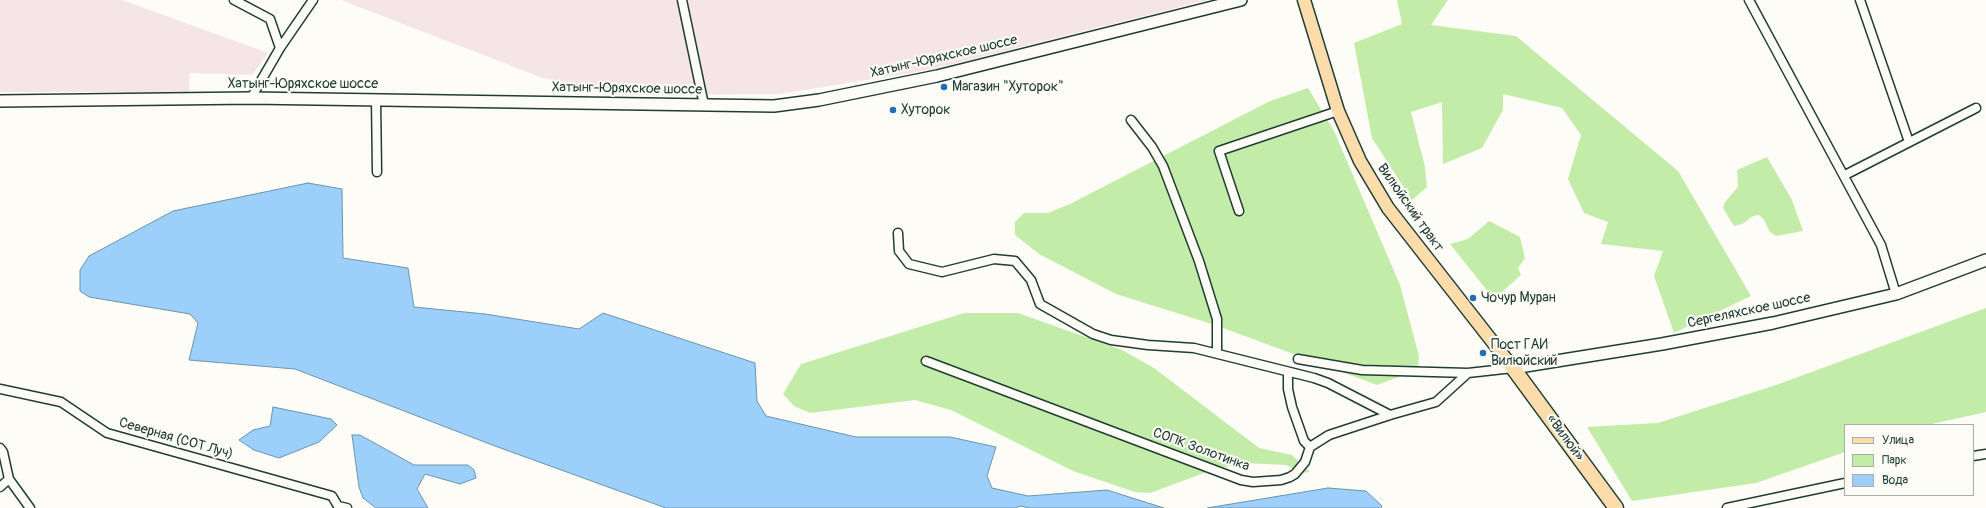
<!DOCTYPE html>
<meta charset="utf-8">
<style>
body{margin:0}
#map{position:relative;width:1986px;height:508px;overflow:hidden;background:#fdfcf7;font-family:Pangolin,sans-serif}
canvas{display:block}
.legend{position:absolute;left:1844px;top:424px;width:130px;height:72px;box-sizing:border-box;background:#fdfcf7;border:1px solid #a4b0a9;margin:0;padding:5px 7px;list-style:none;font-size:12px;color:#1f3d34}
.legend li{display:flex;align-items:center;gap:8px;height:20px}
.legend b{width:20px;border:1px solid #a4b0a9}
</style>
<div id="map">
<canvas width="1986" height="508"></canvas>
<ul class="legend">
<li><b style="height:5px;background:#fddcac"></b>Улица</li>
<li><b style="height:11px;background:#c3eca8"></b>Парк</li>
<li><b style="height:11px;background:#9cd0fa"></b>Вода</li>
</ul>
</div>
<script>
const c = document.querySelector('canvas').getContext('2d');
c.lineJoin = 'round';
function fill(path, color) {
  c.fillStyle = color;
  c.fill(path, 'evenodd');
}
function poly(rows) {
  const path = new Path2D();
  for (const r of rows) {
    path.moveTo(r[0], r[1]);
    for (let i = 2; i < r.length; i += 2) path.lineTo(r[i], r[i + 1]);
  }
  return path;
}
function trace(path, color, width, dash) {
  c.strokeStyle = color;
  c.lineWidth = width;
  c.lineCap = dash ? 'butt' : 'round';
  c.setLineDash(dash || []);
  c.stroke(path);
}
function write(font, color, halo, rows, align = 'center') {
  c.font = font + ' Pangolin,sans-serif';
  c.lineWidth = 4;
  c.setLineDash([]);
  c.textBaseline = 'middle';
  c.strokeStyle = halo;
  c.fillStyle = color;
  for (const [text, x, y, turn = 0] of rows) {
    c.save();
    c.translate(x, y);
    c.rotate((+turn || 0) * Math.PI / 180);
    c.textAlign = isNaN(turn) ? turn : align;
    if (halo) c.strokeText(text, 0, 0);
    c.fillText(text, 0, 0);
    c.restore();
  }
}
const built = poly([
 [0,0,122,0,268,53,252,75,190,73,189,92,0,92],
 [341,0,1208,0,929,70,779,94,628,95,543,78]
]);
const green = poly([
 [1397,0,1448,0,1431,25,1516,36,1678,171,1751,296,1674,333,1654,276,1663,251,1601,244,1608,222,1584,213,1568,179,1581,135,1562,108,1503,94,1503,110,1482,148,1443,164,1442,102,1411,112,1425,167,1427,187,1412,200,1372,138,1354,43,1402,24],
 [1308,88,1334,131,1400,285,1419,356,1418,370,1377,385,1215,325,1116,294,1039,254,1015,235,1015,222,1024,213,1048,213,1070,204,1270,101],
 [1767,157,1792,200,1803,231,1776,236,1770,232,1764,220,1759,215,1753,216,1742,224,1734,226,1723,208,1725,202,1738,187,1737,170],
 [1489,221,1520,237,1525,258,1518,268,1521,275,1494,299,1450,244,1468,239],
 [1986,308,1986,412,1927,425,1845,425,1845,452,1756,483,1632,501,1587,427,1658,423,1776,385],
 [964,313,1018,313,1122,350,1154,368,1259,448,1292,455,1310,472,1302,473,1286,465,1245,463,1215,469,1150,493,1135,492,1073,471,951,410,915,400,810,413,794,406,783,394,801,364]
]);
const water = poly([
 [308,183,342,189,343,258,408,268,414,307,485,314,579,329,603,313,755,363,757,401,766,416,856,437,950,437,996,447,987,476,992,488,1028,496,1107,490,1164,508,1029,508,1021,506,1015,508,666,508,495,446,295,369,189,360,198,323,190,314,89,297,80,291,80,270,89,256,173,211,308,183],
 [273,407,331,419,337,425,319,442,279,458,254,450,239,440,253,430,270,426,273,407],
 [352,435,360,435,414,465,468,465,474,470,476,478,460,484,425,474,417,489,428,508,376,508,363,498,359,487,352,435],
 [1328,488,1366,491,1382,506,1381,508,1207,508,1328,488]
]);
const street = poly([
 [234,0,270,19,280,48],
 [682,0,704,105],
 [1749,0,1881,245,1896,294],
 [1860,0,1909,142],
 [251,98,280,48,313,0],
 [376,99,377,172],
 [1131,120,1152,147,1163,166,1199,261,1217,319,1217,353],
 [1845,175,1976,108],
 [1239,211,1219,151,1338,111],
 [898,233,899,251,909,264,942,272,994,259,1015,261,1031,280,1040,304,1093,334,1111,340,1148,345,1194,348,1314,378,1328,383,1390,415],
 [1298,359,1362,370,1468,373,1513,368],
 [926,361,1241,480,1253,482,1281,480,1290,477,1295,474,1305,462,1310,447,1329,435,1390,415,1436,402,1468,373],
 [1288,373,1288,389,1292,407,1304,441,1310,447],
 [0,389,61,402,107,433,332,496,338,506,347,508],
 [0,448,3,452,9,479,30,508],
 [1973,456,1986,454],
 [0,487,9,479],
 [1727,508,1845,483]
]);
const secondary = poly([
 [0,101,251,98,774,106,819,100,937,76,1241,0],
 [1513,368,1662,344,1773,323,1896,294,1986,260]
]);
const primary = poly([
 [1304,0,1338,111,1360,161,1388,208,1513,368]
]);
const highway = poly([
 [1513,368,1616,508]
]);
const markers = [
 [944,87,4,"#1f6fb2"],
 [893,110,4,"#1f6fb2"],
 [1473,298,4,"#1f6fb2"],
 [1483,353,4,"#1f6fb2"]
];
const streetNames = [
 ["Хатынг-Юряхское шоссе",944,57,-13],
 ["Хатынг-Юряхское шоссе",303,84],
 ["Хатынг-Юряхское шоссе",627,89,1],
 ["Вилюйский тракт",1410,208,55],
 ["Сергеляхское шоссе",1749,311,-12],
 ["«Вилюй»",1565,438,54],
 ["Северная (СОТ Луч)",176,439,16],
 ["СОПК Золотинка",1201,450,20]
];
const poiNames = [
 ["Магазин \"Хуторок\"",952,87],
 ["Хуторок",901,110],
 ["Чочур Муран",1481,298],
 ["Пост ГАИ",1491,345],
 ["Вилюйский",1491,361]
];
fill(built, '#f6e5e7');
fill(green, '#c3eca8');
fill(water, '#9cd0fa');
trace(water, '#6a95ab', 1);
trace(street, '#1f3d34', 11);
trace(secondary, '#1f3d34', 14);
trace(primary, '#1f3d34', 15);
trace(highway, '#1f3d34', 17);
trace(street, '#fdfcf7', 8);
trace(secondary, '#fdfcf7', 11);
trace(primary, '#fddcac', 12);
trace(highway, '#fddcac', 14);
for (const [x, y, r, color] of markers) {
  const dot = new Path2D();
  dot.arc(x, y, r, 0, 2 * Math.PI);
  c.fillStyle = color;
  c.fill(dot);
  trace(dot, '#fdfcf7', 1.5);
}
write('14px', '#1f3d34', '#fdfcf7', streetNames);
write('14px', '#1f3d34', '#fdfcf7', poiNames, 'left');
</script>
